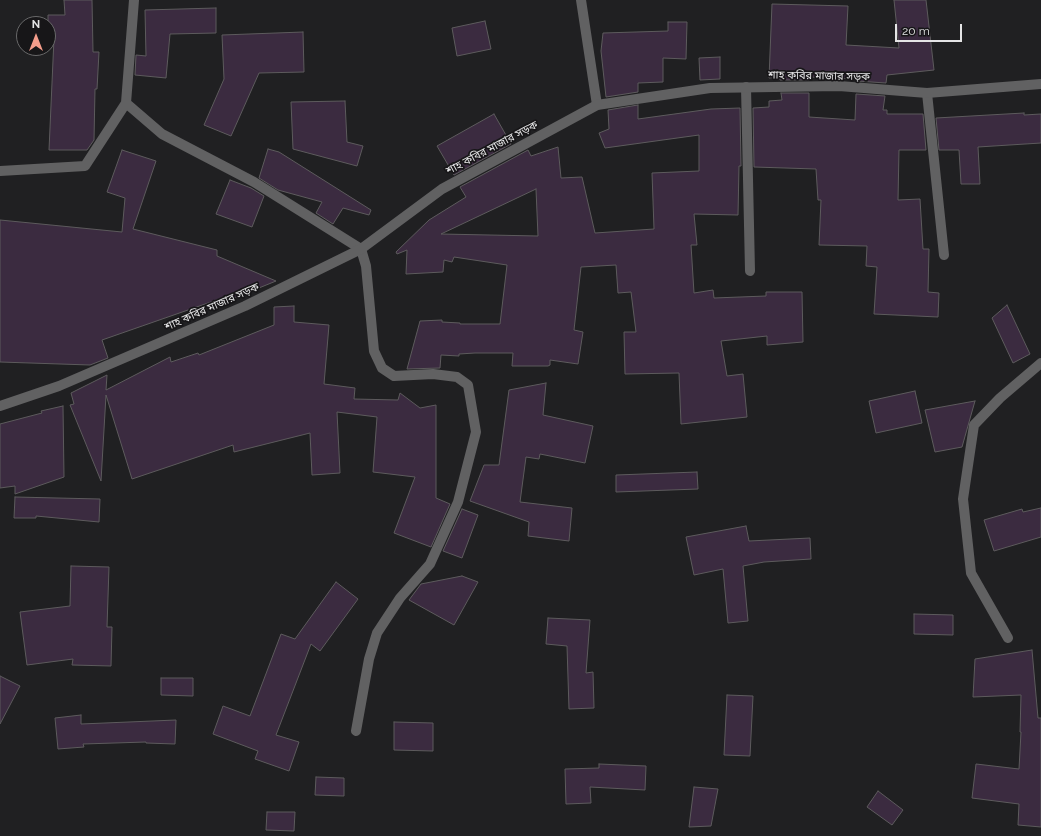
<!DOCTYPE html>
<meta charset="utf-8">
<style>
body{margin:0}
#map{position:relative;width:1041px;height:836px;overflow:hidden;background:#202022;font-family:Raleway,sans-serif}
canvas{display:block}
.north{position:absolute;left:16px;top:16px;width:40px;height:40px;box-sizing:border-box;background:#171618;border:1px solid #69696a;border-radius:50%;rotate:0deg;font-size:11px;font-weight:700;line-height:16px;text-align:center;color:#e5e5e6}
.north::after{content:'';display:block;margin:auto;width:14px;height:18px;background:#f49d8b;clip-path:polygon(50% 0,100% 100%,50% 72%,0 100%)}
.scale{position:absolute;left:895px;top:24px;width:67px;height:18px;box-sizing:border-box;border:2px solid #e5e5e6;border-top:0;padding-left:5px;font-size:12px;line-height:14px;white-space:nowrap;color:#e5e5e6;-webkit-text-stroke:3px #171618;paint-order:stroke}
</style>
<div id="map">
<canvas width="1041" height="836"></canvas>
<div class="north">N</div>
<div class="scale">20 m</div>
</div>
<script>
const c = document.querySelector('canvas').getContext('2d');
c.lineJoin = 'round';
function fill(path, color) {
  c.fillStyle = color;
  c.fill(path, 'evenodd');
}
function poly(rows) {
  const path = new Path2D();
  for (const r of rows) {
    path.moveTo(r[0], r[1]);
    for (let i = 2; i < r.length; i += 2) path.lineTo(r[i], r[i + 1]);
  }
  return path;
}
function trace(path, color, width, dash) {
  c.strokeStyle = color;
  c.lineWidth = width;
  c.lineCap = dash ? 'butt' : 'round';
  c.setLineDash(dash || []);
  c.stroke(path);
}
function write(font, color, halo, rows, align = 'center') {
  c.font = font + ' Raleway,"Noto Sans Bengali",sans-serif';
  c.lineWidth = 3.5;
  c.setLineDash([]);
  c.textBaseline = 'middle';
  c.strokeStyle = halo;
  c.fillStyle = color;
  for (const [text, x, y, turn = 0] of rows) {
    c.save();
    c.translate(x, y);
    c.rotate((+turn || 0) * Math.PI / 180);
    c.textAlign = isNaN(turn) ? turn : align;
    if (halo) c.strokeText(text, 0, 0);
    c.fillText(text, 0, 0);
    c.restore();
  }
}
const building = poly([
 [64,0,92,0,93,52,99,52,97,89,95,89,94,140,87,150,49,150,54,38,48,38,48,15,65,15,64,0],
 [894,0,926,0,934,70,887,75,886,83,857,81,857,79,809,77,809,80,780,80,780,77,769,78,772,4,848,6,846,45,899,48,894,0],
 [216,8,216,33,170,34,166,78,135,75,136,55,146,56,145,10,216,8],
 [485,21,491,49,457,56,452,28,485,21],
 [668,22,687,22,686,59,663,58,663,82,638,83,638,92,606,97,601,51,603,33,668,31,668,22],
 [303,32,304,72,259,73,231,136,204,125,224,79,222,35,303,32],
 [720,57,720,79,700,80,699,58,720,57],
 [781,93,809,93,809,117,855,120,856,94,885,96,883,110,887,110,887,114,923,114,926,150,899,150,898,200,920,199,923,249,929,249,928,292,939,293,938,317,874,314,877,267,866,266,867,246,819,245,821,200,818,200,816,169,754,167,753,108,769,107,769,101,782,100,781,93],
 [345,101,347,142,363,146,357,166,293,149,291,102,345,101],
 [638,105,638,119,711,109,740,108,741,166,739,166,738,215,694,214,697,245,691,245,694,293,713,290,714,298,766,296,766,292,802,292,803,342,767,345,767,336,721,341,727,376,743,374,747,417,681,424,679,373,625,374,624,332,636,332,631,292,618,293,616,265,581,267,574,330,583,332,578,364,550,360,550,365,548,366,512,366,513,353,475,353,459,354,459,356,441,355,440,368,407,369,420,321,442,320,442,322,460,323,460,324,500,324,507,265,454,257,452,262,444,260,443,272,406,274,407,250,397,254,396,252,429,220,466,197,460,187,528,150,531,156,558,147,561,178,582,177,595,233,654,229,652,173,699,171,699,135,605,148,599,133,609,129,608,110,638,105],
 [536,189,538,236,441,234,536,189],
 [1024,113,1024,115,1041,114,1041,143,978,147,980,184,961,184,959,150,939,150,936,118,1024,113],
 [494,114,511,144,454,175,437,146,494,114],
 [268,149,279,152,371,210,369,215,343,208,333,224,316,213,322,202,278,190,259,178,268,149],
 [122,150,156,161,133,229,217,250,217,256,276,281,232,299,231,295,102,340,108,358,90,365,0,362,0,220,122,232,125,198,107,192,122,150],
 [230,180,251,188,264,196,252,227,216,214,230,180],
 [1007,305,1030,354,1013,363,992,318,1007,305],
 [294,306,294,322,329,325,324,384,355,388,354,399,398,400,400,393,420,408,436,405,436,498,450,504,431,547,394,533,415,477,373,472,377,417,337,412,340,473,312,475,310,433,234,452,233,445,132,479,106,395,101,481,70,405,74,404,71,393,107,375,106,390,170,357,171,362,198,353,199,355,274,325,274,307,294,306],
 [546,383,543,415,593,426,585,463,540,454,539,459,526,457,520,502,572,508,569,541,528,536,529,522,470,501,484,465,499,465,509,390,546,383],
 [915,391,922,423,876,433,869,401,915,391],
 [975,401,962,447,935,452,925,410,975,401],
 [63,406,64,477,15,494,15,486,0,488,0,424,42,413,41,411,63,406],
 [697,472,698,489,616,492,616,475,697,472],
 [15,497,100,499,99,522,36,516,36,518,14,518,15,497],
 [1041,508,1041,537,994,551,984,520,1022,509,1023,512,1041,508],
 [462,509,478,515,462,558,443,551,462,509],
 [746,526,749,541,810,538,811,559,764,562,743,566,748,621,728,623,723,569,694,575,686,537,746,526],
 [71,566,109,567,107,627,112,627,111,666,72,665,73,659,27,665,20,612,70,606,71,566],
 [462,576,478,582,454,625,409,600,421,584,462,576],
 [336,582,358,599,320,651,311,644,276,735,299,742,289,771,255,759,258,751,213,734,223,706,250,716,281,634,295,639,336,582],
 [914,614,953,615,953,635,914,634,914,614],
 [548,618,590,620,586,673,593,672,594,708,569,709,567,646,546,644,548,618],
 [1032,650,1038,718,1041,718,1041,827,1018,825,1019,804,972,798,976,764,1019,769,1021,732,1020,732,1021,695,973,697,975,659,1032,650],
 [0,676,20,686,0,724,0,676],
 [161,678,193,678,193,696,161,695,161,678],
 [727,695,753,696,750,756,724,755,727,695],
 [81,715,81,724,176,720,175,744,146,743,146,742,83,744,84,747,58,749,55,718,81,715],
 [394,722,433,723,433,751,394,750,394,722],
 [599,764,646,766,645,790,590,787,591,803,566,804,565,769,599,768,599,764],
 [316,777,344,778,344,796,315,795,316,777],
 [694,787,718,789,711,826,689,827,694,787],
 [878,791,903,810,892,825,867,807,878,791],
 [267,812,295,812,294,831,266,830,267,812]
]);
const minor = poly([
 [581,0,597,105],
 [746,87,750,271],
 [927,93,944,255],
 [126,103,162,134,254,182,361,249,366,266,374,351,382,368,394,376,433,374,457,377,468,385,476,432,458,502,430,564,400,598,377,633,369,659,356,731],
 [0,171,85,166,126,103,134,0],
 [1008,638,971,573,963,499,974,425,1000,398,1041,363]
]);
const tertiary = poly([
 [0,406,59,386,245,306,361,249,442,189,597,105,710,88,839,86,927,93,1041,84]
]);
const streetNames = [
 ["শাহ কবির মাজার সড়ক",819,76,1],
 ["শাহ কবির মাজার সড়ক",492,148,-28],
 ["শাহ কবির মাজার সড়ক",212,307,-24]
];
fill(building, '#3b2b40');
trace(building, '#5d5b5d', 1);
trace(minor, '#616162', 10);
trace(tertiary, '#616162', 10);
write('11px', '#e5e5e6', '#171618', streetNames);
</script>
